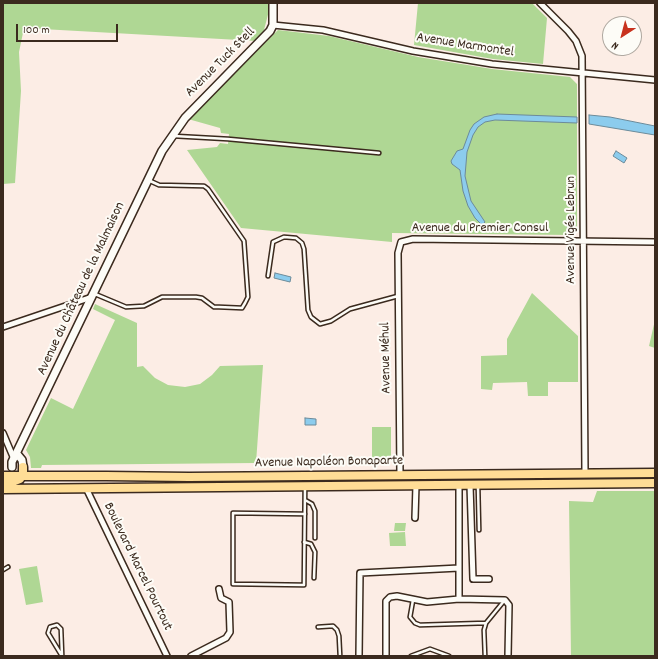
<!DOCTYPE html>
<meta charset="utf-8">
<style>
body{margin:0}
#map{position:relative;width:658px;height:659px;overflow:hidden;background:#fcede5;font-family:Dekko,sans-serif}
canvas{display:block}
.frame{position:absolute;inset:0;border:4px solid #3b2a1e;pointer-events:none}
.north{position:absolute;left:602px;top:16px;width:40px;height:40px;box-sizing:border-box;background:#fdfcf7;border:1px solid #afa8a0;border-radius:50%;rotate:216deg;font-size:11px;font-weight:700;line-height:16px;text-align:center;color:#3b2a1e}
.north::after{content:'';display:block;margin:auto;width:14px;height:18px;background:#c8321e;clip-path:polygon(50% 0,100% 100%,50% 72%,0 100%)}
.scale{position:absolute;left:16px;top:24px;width:102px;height:18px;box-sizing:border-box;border:2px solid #3b2a1e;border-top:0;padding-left:5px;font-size:12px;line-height:14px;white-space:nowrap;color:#3b2a1e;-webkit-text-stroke:3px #fdfcf7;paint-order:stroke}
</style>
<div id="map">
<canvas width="658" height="659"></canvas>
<div class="frame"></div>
<div class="north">N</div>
<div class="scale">100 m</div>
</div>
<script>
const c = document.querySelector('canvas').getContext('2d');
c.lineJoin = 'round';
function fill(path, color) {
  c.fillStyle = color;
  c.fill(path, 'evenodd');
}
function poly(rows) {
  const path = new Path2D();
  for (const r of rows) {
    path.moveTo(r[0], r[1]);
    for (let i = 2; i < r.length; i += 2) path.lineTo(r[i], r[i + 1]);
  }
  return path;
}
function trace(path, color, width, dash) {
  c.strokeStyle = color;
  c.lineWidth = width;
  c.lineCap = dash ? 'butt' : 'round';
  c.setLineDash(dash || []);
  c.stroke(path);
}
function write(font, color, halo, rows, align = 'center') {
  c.font = font + ' Dekko,sans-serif';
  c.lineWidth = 4;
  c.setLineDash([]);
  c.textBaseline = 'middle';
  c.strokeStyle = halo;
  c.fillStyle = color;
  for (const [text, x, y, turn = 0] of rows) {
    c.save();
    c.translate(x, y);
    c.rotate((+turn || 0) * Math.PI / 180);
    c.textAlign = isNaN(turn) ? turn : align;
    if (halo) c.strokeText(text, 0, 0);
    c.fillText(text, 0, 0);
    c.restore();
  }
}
const green = poly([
 [3,3,271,3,264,30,257,41,24,28,19,52,21,91,15,183,3,184],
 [418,3,532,3,547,18,543,64,493,59,414,45],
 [278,30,329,36,418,57,492,69,570,77,577,84,577,227,569,235,392,233,392,242,241,228,187,150,217,147,220,143,228,144,229,134,221,133,220,128,188,119],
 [532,293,578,336,578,382,548,382,548,396,528,396,527,382,493,383,492,390,481,389,481,356,507,355,507,339],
 [95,304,137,323,137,367,143,366,155,378,168,385,185,387,200,384,212,375,220,366,263,365,256,463,42,465,41,468,31,468,30,457,26,450,51,398,73,409,115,320,93,309],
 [655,320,655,348,649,346],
 [372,427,391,427,391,461,372,460],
 [597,491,655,491,655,656,571,656,569,501,593,502],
 [395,523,406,523,405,531,394,531],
 [405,532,406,546,390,546,389,533],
 [37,566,43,602,26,605,19,569]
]);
const water = poly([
 [497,114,577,117,577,123,495,120,485,122,478,127,473,135,467,152,465,176,471,201,485,222,482,225,475,218,468,206,463,191,460,170,452,164,451,161,457,151,463,149,470,130,474,124,484,117,497,114],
 [589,115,610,117,655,126,655,135,589,124,589,115],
 [616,151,627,158,624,163,613,156,616,151],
 [275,273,291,277,290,282,274,278,275,273],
 [305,418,316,419,316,425,305,425,305,418]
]);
const service = poly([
 [174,136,228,139,379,153],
 [268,276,273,242,284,237,296,238,302,243,304,249,308,310,311,317,320,324,331,321,350,309,398,296],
 [95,294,126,307,144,306,162,297,196,297,202,298,214,307,219,307,242,308,245,303,248,297,244,241,208,189,204,186,159,185,148,180],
 [478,487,479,530],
 [305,500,312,504,315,511,315,538],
 [305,514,233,513,233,584,304,585,305,487],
 [304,542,311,544,315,552,314,578],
 [3,570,8,567],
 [413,600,410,617,415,623,420,625,486,623],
 [318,627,333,626,337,630,339,636,340,656],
 [62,655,61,629,57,625,50,627,48,633,62,656],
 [411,656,430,649,449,656],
 [485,656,484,630,486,623,504,601]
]);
const minor = poly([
 [540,3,568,31,576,41,582,56,585,473],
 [273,25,323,30,413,51,492,64,655,80],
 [3,327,92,297],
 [3,433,14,459],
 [400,475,398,253,401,242,413,239,655,242],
 [459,485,459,599,505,600,509,605,508,656],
 [470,485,473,579,489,579],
 [86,488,167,656],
 [415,518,416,485],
 [191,656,226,638,230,632,229,602,221,598,219,589],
 [359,656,360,573,459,568],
 [386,656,386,601,390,597,397,596,427,602,459,599]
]);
const tertiary = poly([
 [17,454,22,460,23,467],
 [12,467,12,462,162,151,185,118,270,31,273,25,273,3]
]);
const primary = poly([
 [3,476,106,476,189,477,655,473],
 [3,483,12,482,20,479,23,474,23,467],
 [3,489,655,483]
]);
const streetNames = [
 ["Avenue Marmontel",465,46,9],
 ["Avenue Tuck Stell",221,63,-45],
 ["Avenue du Premier Consul",480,229],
 ["Avenue Vigée Lebrun",572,230,-90],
 ["Avenue du Château de la Malmaison",82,289,-65],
 ["Avenue Méhul",387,358,-91],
 ["Avenue Napoléon Bonaparte",329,463,-1],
 ["Boulevard Marcel Pourtout",137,567,64]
];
fill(green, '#afd794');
fill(water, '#8ccced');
trace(water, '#6c8b9a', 1);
trace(service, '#3b2a1e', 5.5);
trace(minor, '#3b2a1e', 8);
trace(tertiary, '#3b2a1e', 10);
trace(primary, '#3b2a1e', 11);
trace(service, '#fdfcf7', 2.5);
trace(minor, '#fdfcf7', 5);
trace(tertiary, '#fdfcf7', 7);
trace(primary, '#ffdd96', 8);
write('14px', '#3b2a1e', '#fdfcf7', streetNames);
</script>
